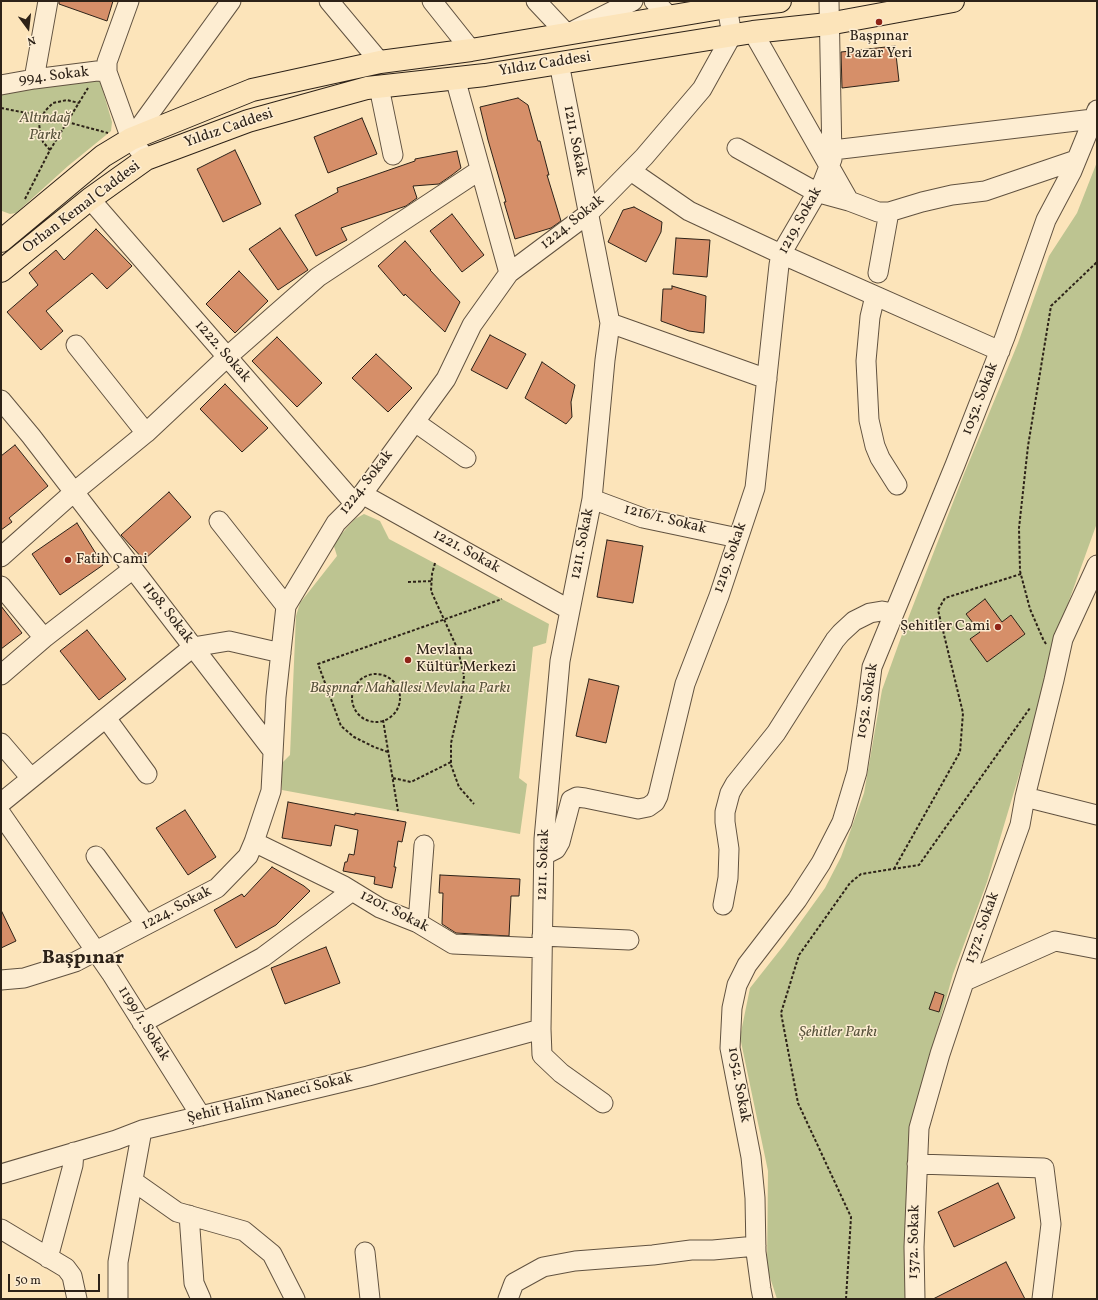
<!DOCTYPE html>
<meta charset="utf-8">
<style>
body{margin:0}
#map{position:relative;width:1098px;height:1300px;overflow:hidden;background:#fce4ba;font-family:Vollkorn,serif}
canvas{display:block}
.frame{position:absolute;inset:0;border:2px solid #2d2218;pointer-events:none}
.north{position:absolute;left:8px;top:8px;width:40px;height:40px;-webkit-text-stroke:3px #fdedd2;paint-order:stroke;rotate:165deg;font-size:11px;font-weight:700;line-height:16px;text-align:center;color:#2d2218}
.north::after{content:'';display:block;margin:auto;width:14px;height:18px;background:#2d2218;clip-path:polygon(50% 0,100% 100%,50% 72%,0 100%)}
.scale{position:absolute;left:8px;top:1274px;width:92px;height:18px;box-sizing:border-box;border:2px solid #2d2218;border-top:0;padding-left:5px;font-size:12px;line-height:14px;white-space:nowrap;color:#2d2218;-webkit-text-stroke:3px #fdedd2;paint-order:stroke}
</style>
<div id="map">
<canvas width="1098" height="1300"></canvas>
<div class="frame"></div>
<div class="north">N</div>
<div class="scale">50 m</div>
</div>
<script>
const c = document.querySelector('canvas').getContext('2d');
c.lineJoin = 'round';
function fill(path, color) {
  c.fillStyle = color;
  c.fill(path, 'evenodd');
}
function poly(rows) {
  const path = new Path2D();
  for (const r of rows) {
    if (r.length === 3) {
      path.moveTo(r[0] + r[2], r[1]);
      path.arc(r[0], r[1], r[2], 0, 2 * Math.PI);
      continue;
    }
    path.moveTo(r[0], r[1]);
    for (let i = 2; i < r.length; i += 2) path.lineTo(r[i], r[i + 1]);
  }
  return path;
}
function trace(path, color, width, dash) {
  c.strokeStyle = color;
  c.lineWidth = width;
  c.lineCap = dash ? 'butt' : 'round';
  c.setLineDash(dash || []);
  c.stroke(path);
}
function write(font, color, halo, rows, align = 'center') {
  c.font = font + ' Vollkorn,serif';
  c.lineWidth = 3;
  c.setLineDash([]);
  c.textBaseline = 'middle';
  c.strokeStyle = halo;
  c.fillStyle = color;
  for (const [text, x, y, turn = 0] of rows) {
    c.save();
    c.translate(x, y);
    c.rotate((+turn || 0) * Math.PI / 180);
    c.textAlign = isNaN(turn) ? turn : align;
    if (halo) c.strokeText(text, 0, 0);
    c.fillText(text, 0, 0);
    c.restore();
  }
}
const green = poly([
 [88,76,100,81,112,122,111,131,68,166,16,213,10,214,2,211,1,90],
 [1097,162,1097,523,1053,645,1037,715,987,882,953,974,923,1081,913,1144,906,1201,910,1299,777,1299,767,1268,768,1171,740,1037,750,988,784,945,825,888,841,857,864,793,882,690,904,629,964,474,1018,343,1049,256,1077,213],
 [364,514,380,521,389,539,549,624,546,643,533,647,519,778,527,784,520,834,282,790,282,763,290,755,296,616,300,603,337,556,333,543,355,519]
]);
const building = poly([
 [59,1,113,1,107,21,59,4,59,1],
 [895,46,899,81,842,88,841,52,895,46],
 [518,98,528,105,538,141,540,141,549,175,547,175,561,221,551,228,515,239,504,202,506,202,488,140,480,107,518,98],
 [362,118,377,154,328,173,314,137,362,118],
 [235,150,261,204,223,222,197,169,235,150],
 [457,151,461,168,452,175,439,184,413,186,417,198,406,206,341,228,347,240,316,256,295,215,338,192,337,188,415,161,415,159,457,151],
 [634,207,662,222,661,232,646,262,608,242,623,210,634,207],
 [452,214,484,255,462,272,430,231,452,214],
 [280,228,308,270,278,290,249,249,280,228],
 [96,229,132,266,107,289,92,273,46,311,63,331,41,350,7,312,38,285,29,273,56,250,64,260,96,229],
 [676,238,710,240,707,277,673,274,676,238],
 [405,241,431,270,430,270,460,302,445,332,405,294,404,296,378,266,405,241],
 [239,271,268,301,235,333,206,304,239,271],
 [672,286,706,296,704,333,689,331,661,321,663,289,672,289,672,286],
 [490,335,526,354,507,389,471,370,490,335],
 [277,337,322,383,297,407,252,361,277,337],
 [376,354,412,388,388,412,352,378,376,354],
 [542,362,575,385,571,402,572,417,566,424,525,398,542,362],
 [225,384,268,428,242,452,200,409,225,384],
 [15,445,48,486,9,518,12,522,1,530,1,456,15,445],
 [169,492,191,517,144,560,121,535,169,492],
 [77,523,103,565,60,595,32,554,77,523],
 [607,540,643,546,633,603,597,597,607,540],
 [985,599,1002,622,1011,615,1025,634,987,662,970,639,980,632,966,614,985,599],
 [1,606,22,633,1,649,1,606],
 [87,630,126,679,99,700,60,651,87,630],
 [589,679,619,686,606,743,576,736,589,679],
 [288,802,355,815,355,813,406,822,402,842,398,841,394,867,396,867,392,888,374,884,375,877,343,871,345,862,347,862,349,854,354,855,358,830,335,825,331,846,282,838,288,802],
 [185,810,216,857,188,875,156,828,185,810],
 [272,867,304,886,310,891,276,925,236,948,214,910,242,894,244,897,272,867],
 [440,875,520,879,519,896,511,896,509,936,456,933,442,924,443,893,439,893,440,875],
 [1,910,16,941,1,948,1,910],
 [326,947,340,983,285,1004,271,968,326,947],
 [935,992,944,995,939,1012,929,1009,935,992],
 [998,1183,1015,1218,954,1247,938,1212,998,1183],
 [1006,1262,1025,1299,933,1299,1006,1262]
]);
const path = poly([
 [1,108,42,116],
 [67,122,108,133],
 [50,150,43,142,40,131,39,123,45,111,53,103,67,100,79,103],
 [25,199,50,150,88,88],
 [435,563,432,574,431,591,458,650,464,676,462,695,451,743,451,765,459,787,474,804],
 [408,582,432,581],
 [1046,644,1043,639,1030,609,1020,571,1019,528,1028,446,1051,306,1097,262],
 [376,698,24],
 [383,720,398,811],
 [388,752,374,747,354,737,341,726,318,664,502,599],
 [393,778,411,782,451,762],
 [894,869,960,752,963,713,938,610,945,598,1021,574],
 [846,1299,851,1217,798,1103,781,1013,799,955,850,883,861,874,919,865,1030,708]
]);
const minor = poly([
 [129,1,107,62,107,72,131,139,146,159],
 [329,1,380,62],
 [432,1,471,50],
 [536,1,567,34,633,1],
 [654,1,670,17],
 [753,32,849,201],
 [559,63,610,323,605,360,592,499,560,661,544,839,541,1029,542,1055,561,1073,603,1103],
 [455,78,509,273],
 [34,79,48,1],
 [1,85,34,79,97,71,107,72],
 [379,87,393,155],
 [131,139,231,1],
 [737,148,816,192,849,201,878,212,889,212,922,202,952,195,985,191,1076,160],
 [833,150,1093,119],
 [631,171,689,211,781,254,1000,351],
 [90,199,355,504],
 [878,273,889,212],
 [875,296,870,317,866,361,869,420,875,446,880,458,897,485],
 [610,323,767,379],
 [76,345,146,433],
 [1,400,31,436,273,751],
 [415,422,466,458],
 [362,494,570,610],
 [592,499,643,518,738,538],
 [219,521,286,606],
 [1,557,74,492,146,433,227,357,318,277,480,170],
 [1,586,44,638],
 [1,675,44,638,133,569],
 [106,718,147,774],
 [1,743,31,778],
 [1025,797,1097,815],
 [1,803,193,647,229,641,281,653],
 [1,814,111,973,201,1116],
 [254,842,344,886,380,908,418,923,453,944,542,948],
 [544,855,556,849,560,842,571,800,577,797,585,798,638,809,648,807,655,802,658,796,685,684,719,596,755,488,779,265,781,254,823,182,832,159,829,1],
 [96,856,146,925],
 [723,905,728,878,729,849,725,822,725,812,730,793,735,784,776,733,835,640,841,633,854,621,870,613,882,611,893,613],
 [418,923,424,845],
 [542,936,629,940],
 [1,980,24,978,75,962,217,888,248,856,254,842,271,791,276,697,286,606,336,523,355,504,446,379,472,325,509,273,588,214,644,157,702,89,732,35,727,7,725,1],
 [965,981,1055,941,1097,949],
 [142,1023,263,957,352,891],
 [917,1164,1044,1168,1051,1224,1042,1299],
 [1,1174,116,1140,142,1130,368,1076,541,1029],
 [133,1181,177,1212,244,1231,272,1254,295,1299],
 [189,1215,194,1283,201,1299],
 [1,1229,66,1268,72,1276,77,1299],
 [365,1252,370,1299],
 [48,1258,73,1165,74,1152],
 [118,1299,118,1262,142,1130],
 [508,1299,514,1283,543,1267,575,1261,653,1255,691,1250,713,1250,756,1246],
 [763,1299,761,1289,756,1252,755,1198,751,1157,730,1048,732,1008,737,985,747,965,797,900,821,863,842,822,857,772,867,706,872,667,955,465,1005,337,1046,220,1072,171,1097,110],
 [915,1299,914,1247,919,1128,940,1054,969,967,1020,825,1025,797,1054,680,1063,639,1097,565]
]);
const major = poly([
 [1,241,103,156,131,139,252,90,380,62,471,50,727,7,780,1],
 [1,271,90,199,146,159,248,121,367,88,485,75,753,32,828,24,953,1]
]);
const markers = [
 [879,22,4,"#8f2418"],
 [68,560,4,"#8f2418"],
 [998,627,4,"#8f2418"],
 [408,660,4,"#8f2418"]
];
const poiNames = [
 ["Başpınar",879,37,"center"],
 ["Pazar Yeri",879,54,"center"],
 ["Fatih Cami",76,560],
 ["Şehitler Cami",990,627,"right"],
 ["Mevlana",416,651],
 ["Kültür Merkezi",416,668]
];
const streetNames = [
 ["Yıldız Caddesi",545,65,-9],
 ["994. Sokak",54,77,-7],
 ["Yıldız Caddesi",229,129,-19],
 ["1211. Sokak",574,141,79],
 ["Orhan Kemal Caddesi",82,208,-37],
 ["1219. Sokak",801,221,-61],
 ["1224. Sokak",573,223,-39],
 ["1222. Sokak",222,352,49],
 ["1052. Sokak",981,399,-69],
 ["1224. Sokak",367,483,-52],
 ["1216/1. Sokak",665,520,14],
 ["1211. Sokak",583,544,-79],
 ["1221. Sokak",466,552,29],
 ["1219. Sokak",731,558,-71],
 ["1198. Sokak",167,613,52],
 ["1052. Sokak",868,701,-81],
 ["1211. Sokak",544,865,-88],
 ["1224. Sokak",177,909,-28],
 ["1201. Sokak",394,912,27],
 ["1372. Sokak",983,928,-70],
 ["1199/1. Sokak",143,1024,58],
 ["1052. Sokak",738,1085,80],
 ["Şehit Halim Naneci Sokak",270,1099,-14],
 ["1372. Sokak",915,1242,-89]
];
const parkNames = [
 ["Altındağ",45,119],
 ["Parkı",45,136],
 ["Başpınar Mahallesi Mevlana Parkı",410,689],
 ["Şehitler Parkı",838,1033]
];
const districtNames = [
 ["Başpınar",83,960]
];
fill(green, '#bdc491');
fill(building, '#d68f69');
trace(building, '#2d2218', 1);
trace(minor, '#615240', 21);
trace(major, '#2d2218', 24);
trace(path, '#2d2218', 2, [3, 2]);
trace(minor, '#fdedd2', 19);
trace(major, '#fce4ba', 22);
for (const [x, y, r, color] of markers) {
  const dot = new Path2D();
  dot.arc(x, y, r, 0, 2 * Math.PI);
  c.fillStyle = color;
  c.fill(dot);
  trace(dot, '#fdedd2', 1.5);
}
write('15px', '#2d2218', '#fdedd2', poiNames, 'left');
write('15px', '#2d2218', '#fdedd2', streetNames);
write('italic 15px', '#58533c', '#fdedd2', parkNames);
write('bold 19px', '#2d2218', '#fdedd2', districtNames);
</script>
